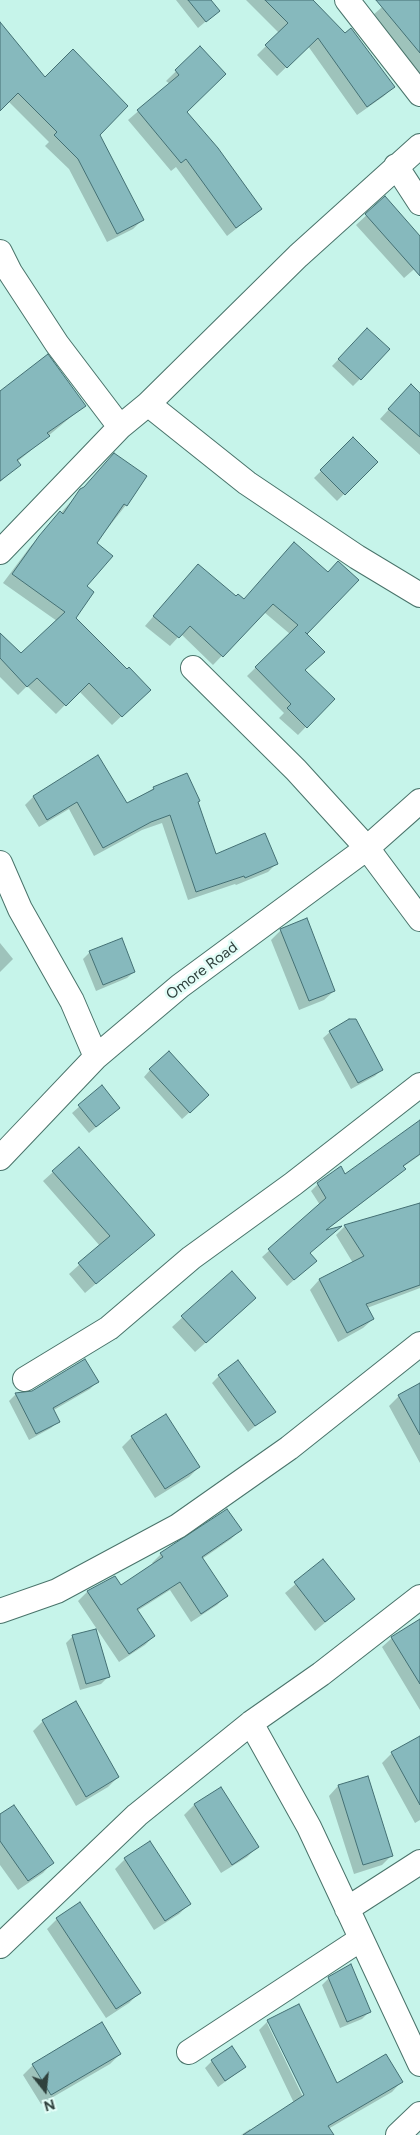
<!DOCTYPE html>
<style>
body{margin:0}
#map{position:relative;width:420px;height:2135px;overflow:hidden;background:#c6f4ea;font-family:Figtree,sans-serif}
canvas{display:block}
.north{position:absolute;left:20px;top:2065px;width:50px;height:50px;-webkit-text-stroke:4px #e2fdf7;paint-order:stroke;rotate:164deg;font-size:14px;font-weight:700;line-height:20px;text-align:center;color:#2f413d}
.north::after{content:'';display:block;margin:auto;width:18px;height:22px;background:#2f413d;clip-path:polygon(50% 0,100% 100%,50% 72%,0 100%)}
</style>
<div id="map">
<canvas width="420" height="2135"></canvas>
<div class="north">N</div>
</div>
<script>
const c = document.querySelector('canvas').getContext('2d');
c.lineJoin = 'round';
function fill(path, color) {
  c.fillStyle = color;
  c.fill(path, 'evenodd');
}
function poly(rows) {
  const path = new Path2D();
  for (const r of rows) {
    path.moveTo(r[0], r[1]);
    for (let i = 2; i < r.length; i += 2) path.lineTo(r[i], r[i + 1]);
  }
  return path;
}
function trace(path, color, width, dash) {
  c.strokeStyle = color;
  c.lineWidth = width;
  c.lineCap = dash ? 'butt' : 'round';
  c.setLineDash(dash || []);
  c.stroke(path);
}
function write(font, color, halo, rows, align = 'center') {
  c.font = font + ' Figtree,sans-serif';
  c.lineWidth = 5;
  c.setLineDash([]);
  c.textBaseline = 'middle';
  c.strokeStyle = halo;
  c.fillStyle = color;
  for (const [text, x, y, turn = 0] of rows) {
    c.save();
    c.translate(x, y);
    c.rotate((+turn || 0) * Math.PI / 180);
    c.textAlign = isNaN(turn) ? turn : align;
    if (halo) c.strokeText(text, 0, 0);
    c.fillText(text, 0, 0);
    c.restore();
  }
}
const shadow = poly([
 [176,0,209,0,211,17,198,28],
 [246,0,311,0,393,87,384,96,357,115,308,46,277,76,257,55,279,33],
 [390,0,420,0,420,74,372,16],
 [0,24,45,79,98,135,143,219,133,229,107,242,69,169,45,146,49,142,8,101,0,109],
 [200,48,185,112,261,209,227,236,176,167,171,171,128,120,170,84,166,81],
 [385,198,420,238,420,264,404,278,356,225],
 [367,330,360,379,353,386,332,366],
 [0,393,84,406,17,462,19,465,0,482],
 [420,395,420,455,380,419,401,396],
 [353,439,376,462,337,501,314,478],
 [105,464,126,505,96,543,85,587,74,618,127,671,149,690,112,725,79,691,56,714,27,686,18,695,0,677,0,635,21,655,57,621,3,583,30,547],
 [328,573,357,580,306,634,304,670,333,699,298,735,279,718,284,713,247,676,290,634,264,612,213,665,181,634,170,646,145,626,190,574,243,601],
 [98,757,127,805,154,788,197,802,216,856,277,863,268,872,236,885,235,884,188,900,162,823,142,830,94,856,69,809,39,827,25,805,33,797],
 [281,930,334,991,324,1000,299,1010,271,940],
 [0,943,13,959,0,972],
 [90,952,134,972,127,978,96,991,83,959],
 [330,1032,382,1069,375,1076,351,1089,323,1038],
 [150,1070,201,1102,182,1119,144,1077],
 [102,1087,119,1108,89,1133,72,1113],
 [420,1126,420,1155,403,1167,404,1169,397,1176,324,1232,309,1253,309,1267,287,1286,262,1257,320,1205,311,1191,318,1184,345,1175],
 [53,1172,153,1235,85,1293,69,1274,100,1246,43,1181],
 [420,1205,420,1288,367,1308,373,1319,363,1328,338,1342,310,1290,319,1280,353,1263,336,1235,345,1226],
 [232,1272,245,1308,195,1352,172,1327],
 [219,1376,274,1411,248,1432,212,1383],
 [97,1382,90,1389,52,1411,58,1422,51,1428,29,1440,9,1401,16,1394],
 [420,1384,420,1463,389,1406,399,1396],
 [132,1437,199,1467,189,1477,155,1498,122,1447],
 [240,1530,231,1539,202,1559,226,1596,217,1605,191,1622,170,1590,137,1611,154,1636,145,1645,119,1662,78,1601,87,1592,114,1577,121,1587,154,1565,152,1563,161,1554],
 [323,1561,353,1599,315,1631,285,1593],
 [420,1621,420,1710,382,1647,392,1638],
 [73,1636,108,1677,101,1684,80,1690,66,1643],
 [43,1721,118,1777,108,1787,76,1806,33,1731],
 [420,1737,420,1820,415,1823,382,1763,392,1753],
 [338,1786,392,1855,382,1865,354,1874,329,1796],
 [220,1789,257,1847,247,1857,221,1873,184,1815,194,1805],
 [0,1816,52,1863,43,1873,18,1890,0,1865],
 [150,1843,189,1904,179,1914,154,1930,115,1869,125,1859],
 [57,1919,139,1993,129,2003,106,2018,47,1929],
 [329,1978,369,2012,362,2019,340,2028,322,1985],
 [299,2006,337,2085,386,2056,401,2082,392,2092,328,2129,331,2133,329,2135,241,2135,250,2129,251,2131,294,2103,259,2030,268,2021],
 [267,2023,270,2023,308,2100,305,2101],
 [120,2054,110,2064,41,2104,23,2075,33,2065],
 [212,2061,245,2067,218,2087,205,2068]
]);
const building = poly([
 [188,0,211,0,220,11,206,22,188,0],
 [265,0,313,0,345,33,351,28,395,87,367,107,318,38,287,68,265,45,288,23,265,0],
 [376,0,420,0,420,53,376,0],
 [0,22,45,77,73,49,128,106,100,135,144,220,117,234,78,159,54,135,57,132,18,93,0,111,0,22],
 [200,46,226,74,187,112,218,148,262,209,236,228,186,159,181,163,137,110,179,75,175,70,200,46],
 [385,196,420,236,420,276,365,214,385,196],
 [367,328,390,349,361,380,338,359,367,328],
 [48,354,86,406,47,433,50,436,17,460,21,465,0,481,0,391,48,354],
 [411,384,420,393,420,437,388,409,411,384],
 [353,437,378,462,345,495,320,470,353,437],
 [114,453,147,476,127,506,124,504,97,543,113,556,87,586,94,592,76,618,127,669,129,667,151,690,122,717,89,683,66,706,37,678,27,687,0,658,0,633,21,653,65,612,12,574,39,536,60,511,63,514,80,489,84,487,114,453],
 [294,542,328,572,338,561,359,580,307,634,305,632,325,652,305,670,335,699,307,728,287,708,291,704,255,667,298,625,273,604,223,657,190,626,179,638,153,616,198,564,236,596,238,594,244,599,294,542],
 [98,755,127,803,154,789,153,787,187,773,200,801,198,802,216,854,265,833,278,864,245,878,244,876,196,892,170,815,151,822,103,848,77,802,47,820,33,796,98,755],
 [307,918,335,991,309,1001,280,929,307,918],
 [122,938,135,972,103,985,89,951,122,938],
 [349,1019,356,1019,383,1070,358,1083,329,1031,349,1019],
 [169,1051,209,1095,190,1113,149,1069,169,1051],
 [102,1085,120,1108,96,1127,78,1105,102,1085],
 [420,1120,420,1154,403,1166,406,1169,326,1230,342,1226,310,1253,317,1261,294,1280,268,1249,326,1198,317,1183,341,1166,345,1174,420,1120],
 [79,1147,155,1235,96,1284,78,1263,110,1236,52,1171,79,1147],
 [420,1203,420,1285,366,1304,374,1319,347,1333,319,1279,364,1256,344,1225,420,1203],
 [232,1271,256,1298,206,1343,181,1316,232,1271],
 [85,1359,99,1382,53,1408,60,1422,36,1434,15,1393,32,1391,85,1359],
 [238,1360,276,1412,255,1426,218,1375,238,1360],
 [420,1383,420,1435,398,1395,420,1383],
 [166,1414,200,1467,165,1489,131,1436,166,1414],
 [227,1509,242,1530,202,1557,228,1596,201,1614,180,1582,137,1609,155,1636,129,1654,87,1591,115,1576,121,1585,163,1557,160,1553,227,1509],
 [323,1559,355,1599,325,1622,294,1582,323,1559],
 [420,1619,420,1684,391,1637,420,1619],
 [96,1629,110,1677,86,1684,72,1635,96,1629],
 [76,1701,119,1777,86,1797,42,1720,76,1701],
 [420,1736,420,1805,391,1752,420,1736],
 [368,1776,393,1856,363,1865,338,1785,368,1776],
 [221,1787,259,1847,232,1865,194,1804,221,1787],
 [14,1805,54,1863,28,1881,0,1841,0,1814,14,1805],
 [150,1841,191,1904,165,1921,124,1858,150,1841],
 [80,1902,141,1993,116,2009,56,1918,80,1902],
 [351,1964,371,2012,347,2022,328,1977,351,1964],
 [299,2004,337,2083,386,2054,403,2082,328,2126,334,2135,243,2135,304,2095,267,2020,299,2004],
 [102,2022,121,2054,51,2095,32,2064,102,2022],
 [232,2046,246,2067,225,2081,211,2060,232,2046]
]);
const minor = poly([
 [347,0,420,94],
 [396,166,420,203],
 [0,252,10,272,57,344,120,427],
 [148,404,247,483,357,557,420,595],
 [0,552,120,427,148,404,298,256,420,146],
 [193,668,296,770,367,848,420,919],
 [0,863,20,909,72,1001,96,1057],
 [0,1158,96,1057,180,986,367,848,420,801],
 [25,1379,109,1328,191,1258,293,1184,420,1085],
 [0,1611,57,1591,178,1526,289,1448,420,1344],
 [251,1723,309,1827,420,2064],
 [347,1909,420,1862],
 [0,1946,137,1815,251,1723,321,1674,420,1597],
 [189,2052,361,1939],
 [398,2135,420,2114]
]);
const streetNames = [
 ["Omore Road",202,971,-37]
];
fill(shadow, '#0003');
fill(building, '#86b9bd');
trace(building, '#447074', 1);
trace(minor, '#49736a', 26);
trace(minor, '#fff', 24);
write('15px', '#2f413d', '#e2fdf7', streetNames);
</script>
